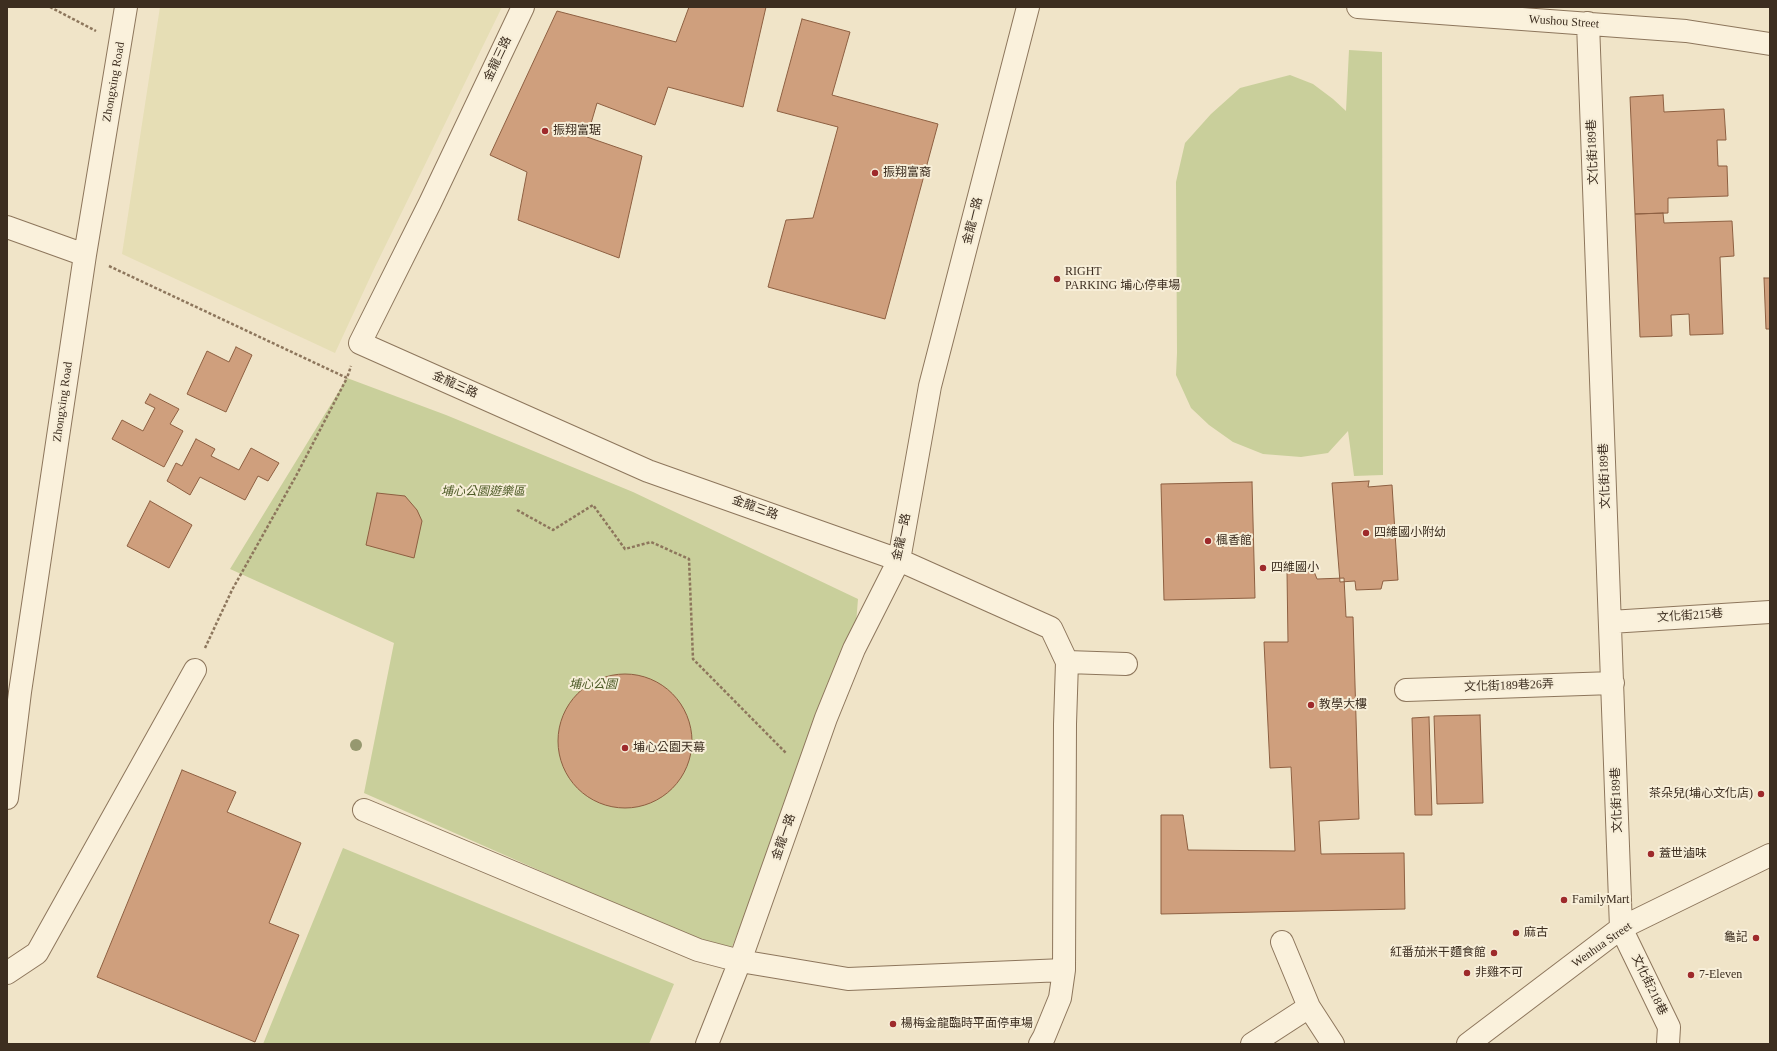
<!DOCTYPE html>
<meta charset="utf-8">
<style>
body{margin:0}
#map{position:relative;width:1777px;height:1051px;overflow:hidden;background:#f0e4c8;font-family:"Times New Roman",serif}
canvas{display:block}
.frame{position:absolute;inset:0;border:8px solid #3d2e20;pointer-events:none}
</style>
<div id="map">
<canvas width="1777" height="1051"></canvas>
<div class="frame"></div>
</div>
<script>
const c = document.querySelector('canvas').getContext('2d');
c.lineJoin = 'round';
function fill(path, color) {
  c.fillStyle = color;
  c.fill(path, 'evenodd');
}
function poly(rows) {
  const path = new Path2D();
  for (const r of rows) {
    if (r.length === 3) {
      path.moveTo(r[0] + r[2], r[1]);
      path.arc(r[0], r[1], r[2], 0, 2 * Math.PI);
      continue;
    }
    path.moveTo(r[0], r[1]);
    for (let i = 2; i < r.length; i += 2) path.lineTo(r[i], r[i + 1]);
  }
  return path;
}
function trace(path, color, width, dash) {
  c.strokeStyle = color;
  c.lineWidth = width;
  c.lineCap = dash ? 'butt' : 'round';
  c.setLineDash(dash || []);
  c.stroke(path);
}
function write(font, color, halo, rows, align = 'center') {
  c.font = font + ' "Times New Roman","Noto Sans TC",serif';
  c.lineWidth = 4;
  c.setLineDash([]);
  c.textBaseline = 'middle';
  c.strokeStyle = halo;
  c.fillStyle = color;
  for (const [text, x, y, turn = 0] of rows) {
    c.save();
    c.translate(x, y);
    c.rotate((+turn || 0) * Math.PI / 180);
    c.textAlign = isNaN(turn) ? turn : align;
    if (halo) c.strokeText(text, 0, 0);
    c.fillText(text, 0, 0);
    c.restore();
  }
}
const farmland = poly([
 [160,7,502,7,374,269,335,353,122,254]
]);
const green = poly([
 [1349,50,1382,52,1383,475,1354,476,1348,431,1328,453,1301,457,1263,454,1233,442,1209,425,1191,408,1176,375,1177,353,1176,182,1185,143,1211,114,1240,88,1290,75,1313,84,1333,99,1346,111],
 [347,378,446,415,633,492,858,599,854,649,729,954,364,793,394,643,230,569],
 [343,848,674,984,649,1044,263,1044]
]);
const building = poly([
 [689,7,766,7,743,107,668,87,655,125,597,103,587,137,642,156,619,258,518,220,527,172,490,155,557,11,676,42,689,7],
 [802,19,850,32,832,95,938,124,885,319,768,287,786,220,813,218,838,127,777,111,802,19],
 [1663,95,1664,112,1724,109,1726,140,1717,140,1718,166,1727,166,1728,196,1668,198,1668,213,1635,214,1630,97,1663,95],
 [1663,213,1664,223,1732,221,1734,256,1720,257,1723,334,1690,335,1689,314,1671,315,1672,336,1640,337,1635,214,1663,213],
 [1764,278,1770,278,1770,329,1766,329,1764,278],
 [236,347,252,355,226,412,187,394,207,351,229,362,236,347],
 [150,394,179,409,170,424,183,431,164,467,112,439,122,420,143,431,155,408,145,403,150,394],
 [196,439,215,449,211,456,239,470,251,448,279,463,268,481,258,476,245,500,200,477,190,495,167,481,176,463,182,466,196,439],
 [1369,481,1368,487,1392,485,1398,580,1383,581,1381,589,1356,590,1355,581,1340,582,1332,483,1369,481],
 [1252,482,1255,598,1164,600,1161,484,1252,482],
 [377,493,405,496,417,510,422,521,414,558,366,545,377,493],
 [150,501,192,525,169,568,127,546,150,501],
 [1313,569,1317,579,1344,578,1346,617,1353,617,1359,819,1319,821,1321,854,1404,853,1405,909,1161,914,1161,815,1183,815,1188,850,1295,851,1291,767,1270,768,1264,642,1288,642,1287,572,1313,569],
 [625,741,67],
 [1480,715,1483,803,1437,804,1434,716,1480,715],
 [1429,717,1432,815,1415,815,1412,718,1429,717],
 [182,770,236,792,227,812,301,843,269,923,299,935,255,1042,97,977,182,770]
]);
const path = poly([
 [50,7,96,31],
 [109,266,347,378,351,366],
 [517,510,553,530,593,505,625,549,651,542,689,559,693,659,786,753],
 [205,648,232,590,296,476,347,378]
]);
const minor = poly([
 [523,7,430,203,360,343,648,471,899,560,1051,628,1067,662,1065,724,1064,970,1060,998,1044,1037,1040,1044],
 [1358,7,1686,31,1770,44],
 [1588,23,1621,928,1669,1027,1668,1044],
 [7,227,85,255],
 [1610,622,1770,612],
 [1067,662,1126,664],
 [1406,690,1613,683],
 [7,798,20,692,85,255,126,7],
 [364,810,698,950,740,961,848,979,1064,970],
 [1282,942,1309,1007],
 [7,973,37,953,195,670],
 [707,1044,740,961,826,718,854,649,899,560,930,386,1028,7],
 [1252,1044,1309,1007,1333,1044],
 [1468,1044,1621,928,1770,855]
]);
const trees = [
 [356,745]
];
const markers = [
 [545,131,4,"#9e2a2b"],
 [875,173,4,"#9e2a2b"],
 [1057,279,4,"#9e2a2b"],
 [1366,533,4,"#9e2a2b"],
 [1208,541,4,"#9e2a2b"],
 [1263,568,4,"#9e2a2b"],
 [1311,705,4,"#9e2a2b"],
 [625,748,4,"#9e2a2b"],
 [1761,794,4,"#9e2a2b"],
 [1651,854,4,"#9e2a2b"],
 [1564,900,4,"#9e2a2b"],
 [1516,933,4,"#9e2a2b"],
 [1756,938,4,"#9e2a2b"],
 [1494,953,4,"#9e2a2b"],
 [1467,973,4,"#9e2a2b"],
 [1691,975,4,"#9e2a2b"],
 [893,1024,4,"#9e2a2b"]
];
const streetNames = [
 ["Wushou Street",1564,22,4],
 ["金龍三路",498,59,-65],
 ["Zhongxing Road",114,82,-80],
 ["文化街189巷",1593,152,-92],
 ["金龍一路",973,221,-76],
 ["金龍三路",455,385,24],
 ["Zhongxing Road",63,402,-82],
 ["文化街189巷",1605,476,-92],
 ["金龍三路",755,508,20],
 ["金龍一路",902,537,-78],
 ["文化街215巷",1690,616,-4],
 ["文化街189巷26弄",1509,686,-2],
 ["文化街189巷",1617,800,-92],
 ["金龍一路",784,837,-71],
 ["Wenhua Street",1602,945,-35],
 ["文化街218巷",1649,985,64]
];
const poiNames = [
 ["振翔富琚",553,131],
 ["振翔富裔",883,173],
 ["RIGHT",1065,272],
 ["PARKING 埔心停車場",1065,286],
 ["四維國小附幼",1374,533],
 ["楓香館",1216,541],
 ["四維國小",1271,568],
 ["教學大樓",1319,705],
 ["埔心公園天幕",633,748],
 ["茶朵兒(埔心文化店)",1753,794,"right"],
 ["蓋世滷味",1659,854],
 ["FamilyMart",1572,900],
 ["麻古",1524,933],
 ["龜記",1748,938,"right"],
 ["紅番茄米干麵食館",1486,953,"right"],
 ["非雞不可",1475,973],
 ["7-Eleven",1699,975],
 ["楊梅金龍臨時平面停車場",901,1024]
];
const parkNames = [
 ["埔心公園遊樂區",483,492],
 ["埔心公園",593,685]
];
fill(farmland, '#e6deb5');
fill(green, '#c9cf9b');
fill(building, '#cf9f7d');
trace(building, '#8d5f41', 1);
trace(minor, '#8d765c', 24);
trace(path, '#8d765c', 2.5, [3, 2]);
trace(minor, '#faf1dc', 22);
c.fillStyle = '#96986f';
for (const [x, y] of trees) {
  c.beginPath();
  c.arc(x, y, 6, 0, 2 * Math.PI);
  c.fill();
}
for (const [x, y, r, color] of markers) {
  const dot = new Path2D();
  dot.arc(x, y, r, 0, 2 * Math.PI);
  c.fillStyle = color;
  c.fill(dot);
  trace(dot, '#f7eed8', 1.5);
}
write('12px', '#3d2e20', '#f7eed8', streetNames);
write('12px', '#3d2e20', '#f7eed8', poiNames, 'left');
write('italic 12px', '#4d5a26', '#f7eed8', parkNames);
</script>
